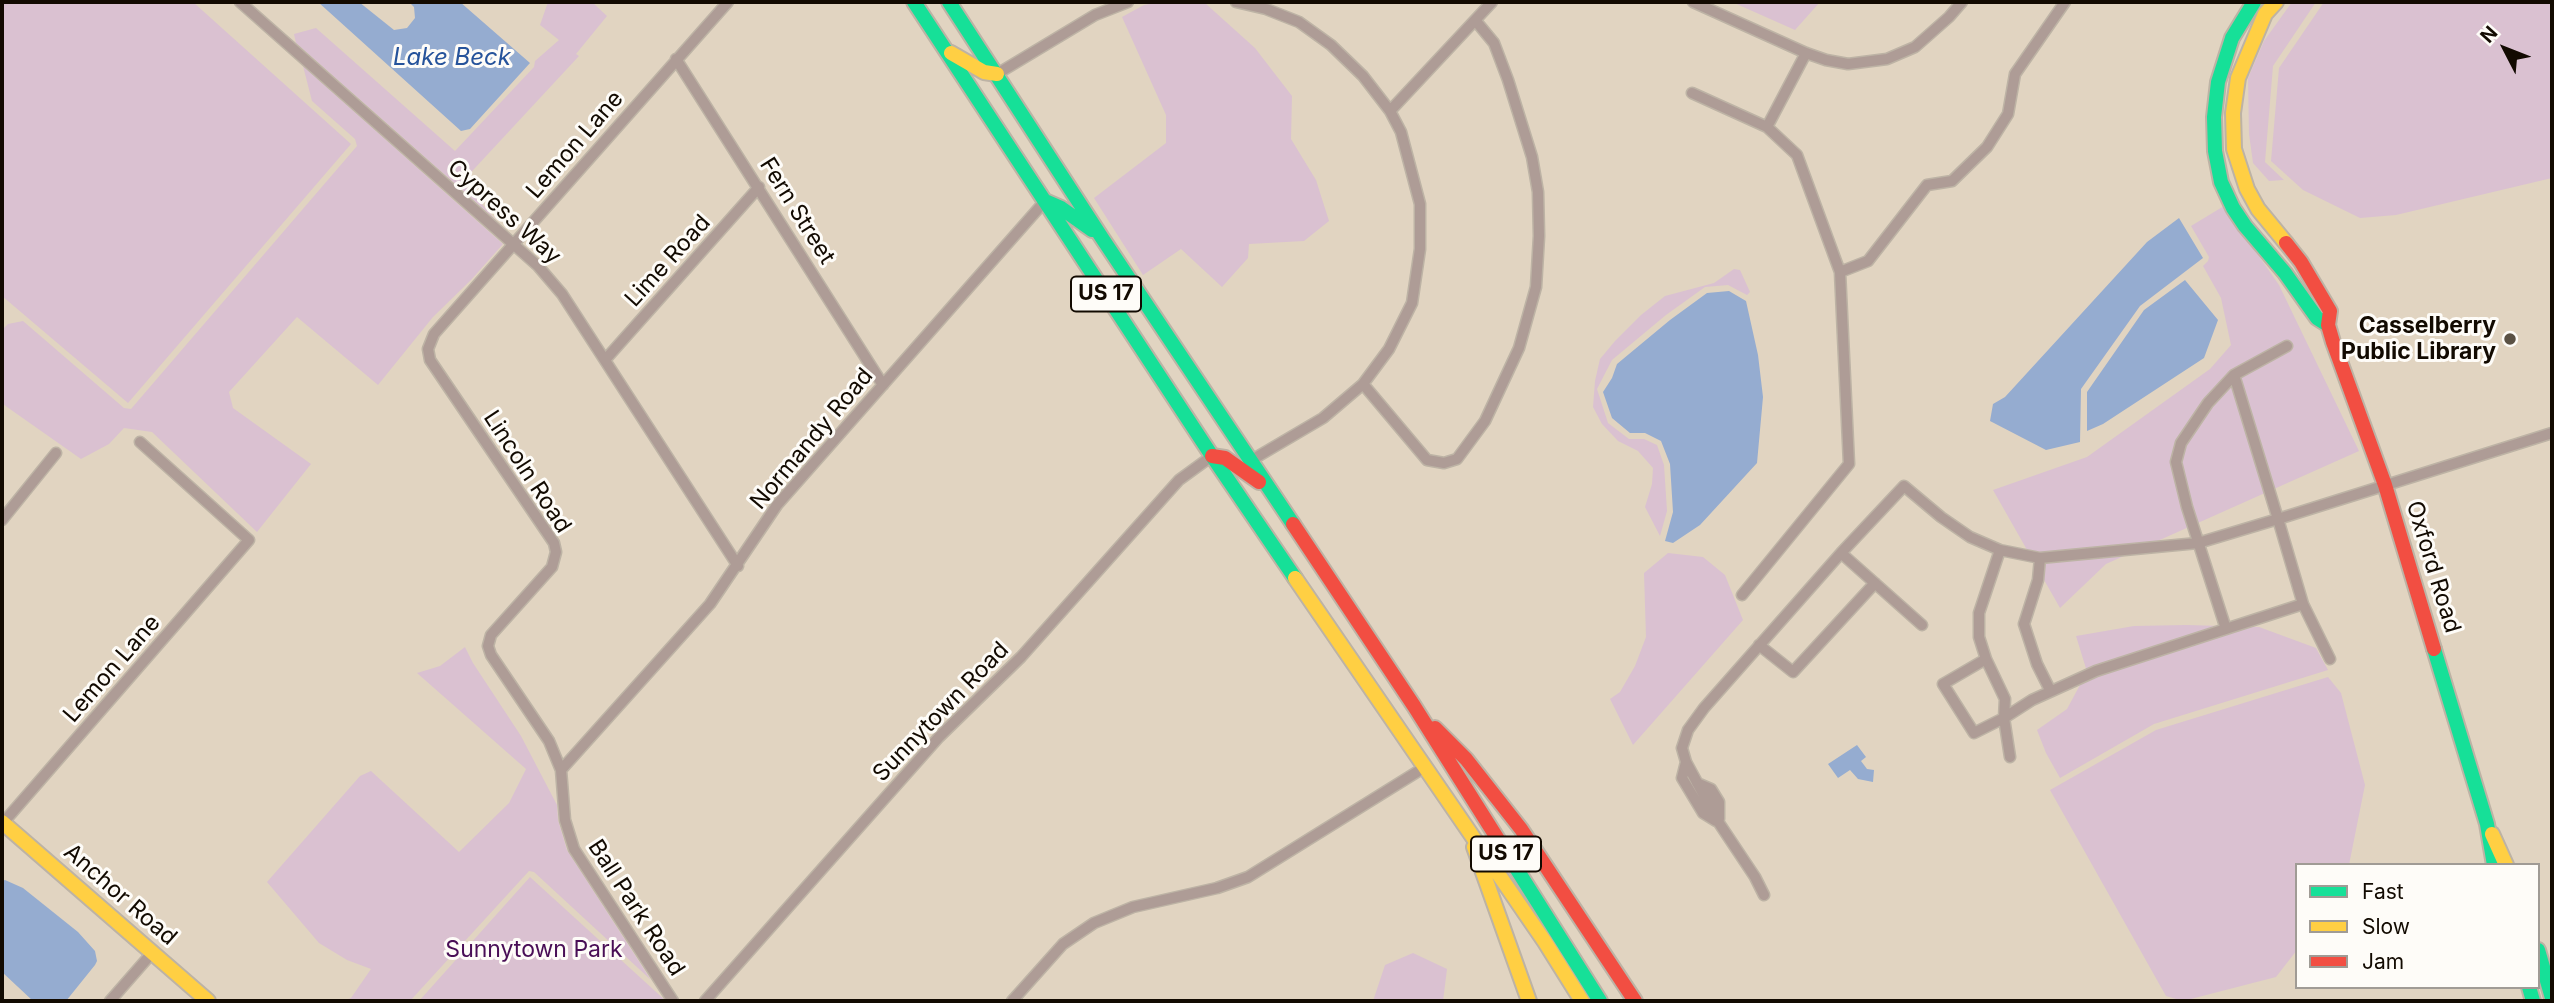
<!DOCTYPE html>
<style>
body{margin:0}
#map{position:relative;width:2554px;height:1003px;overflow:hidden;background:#e1d4c1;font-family:Inter,sans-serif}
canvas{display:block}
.frame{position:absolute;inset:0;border:4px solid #120a01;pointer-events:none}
.legend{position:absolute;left:2295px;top:863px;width:245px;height:126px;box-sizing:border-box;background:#fefcf8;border:2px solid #a09b95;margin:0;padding:9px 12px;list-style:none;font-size:21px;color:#120a01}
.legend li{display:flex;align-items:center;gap:14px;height:35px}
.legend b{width:35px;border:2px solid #a09b95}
.north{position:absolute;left:2470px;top:14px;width:70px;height:70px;-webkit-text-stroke:5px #fefcf8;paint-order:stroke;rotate:312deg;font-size:19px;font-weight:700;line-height:28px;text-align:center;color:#120a01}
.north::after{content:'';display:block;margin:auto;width:24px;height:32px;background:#120a01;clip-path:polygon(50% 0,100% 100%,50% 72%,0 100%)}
</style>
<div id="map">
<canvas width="2554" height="1003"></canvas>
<div class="frame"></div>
<ul class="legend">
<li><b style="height:9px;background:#16e098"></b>Fast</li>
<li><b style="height:9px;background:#ffcf43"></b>Slow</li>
<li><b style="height:9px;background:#f24e42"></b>Jam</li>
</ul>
<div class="north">N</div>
</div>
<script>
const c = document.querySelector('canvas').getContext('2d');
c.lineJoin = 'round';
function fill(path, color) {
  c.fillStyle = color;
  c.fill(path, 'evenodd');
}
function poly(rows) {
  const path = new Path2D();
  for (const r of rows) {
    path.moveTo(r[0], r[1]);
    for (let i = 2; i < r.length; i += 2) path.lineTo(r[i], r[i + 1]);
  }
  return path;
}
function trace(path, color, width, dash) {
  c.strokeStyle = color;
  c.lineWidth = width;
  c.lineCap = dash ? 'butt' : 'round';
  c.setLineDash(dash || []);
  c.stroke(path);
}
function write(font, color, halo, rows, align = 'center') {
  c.font = font + ' Inter,sans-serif';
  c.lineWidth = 6;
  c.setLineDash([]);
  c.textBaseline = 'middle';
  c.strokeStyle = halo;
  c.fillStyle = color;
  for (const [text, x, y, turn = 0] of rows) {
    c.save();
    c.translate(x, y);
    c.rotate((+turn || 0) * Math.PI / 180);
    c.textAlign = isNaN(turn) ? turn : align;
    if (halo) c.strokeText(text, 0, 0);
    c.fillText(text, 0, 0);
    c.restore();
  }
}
const green = poly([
 [2,2,193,2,351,144,128,403,2,296],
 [548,2,592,2,607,16,576,54,579,56,462,182,497,221,296,43,294,34,316,28,455,151,534,67,535,61,559,40,540,25],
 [1161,2,1205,3,1255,48,1292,96,1291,139,1316,180,1329,221,1304,241,1249,244,1248,258,1222,287,1181,249,1143,275,1094,198,1166,143,1166,115,1122,17,1144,5],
 [1732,2,1820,2,1795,30],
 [2292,2,2316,2,2273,66,2265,162,2284,180,2269,181,2253,163,2249,134,2248,78,2264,41],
 [2324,2,2552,2,2552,178,2396,215,2360,218,2303,190,2271,161,2279,68],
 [303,66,503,244,471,280,433,317,378,385,297,317,229,392,233,408,311,464,257,532,152,432,124,428,109,444,81,459,7,407,2,403,2,330,8,324,23,321,124,408,131,409,357,146,355,139,312,101],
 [2224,206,2279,285,2359,451,2106,564,2060,608,1993,490,2087,457,2210,369,2231,345,2221,298,2203,266,2208,261,2209,257,2191,226],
 [1734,269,1740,270,1750,292,1747,295,1728,285,1705,287,1666,315,1612,360,1597,389,1608,423,1629,439,1644,439,1657,445,1664,465,1667,511,1660,536,1645,507,1652,484,1653,468,1638,451,1618,441,1602,424,1593,407,1595,381,1600,359,1615,341,1641,315,1665,296,1714,283],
 [1668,553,1703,557,1725,575,1743,620,1633,745,1610,699,1620,692,1635,666,1646,637,1644,573],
 [2186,625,2259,627,2316,648,2328,670,2154,724,2060,778,2046,753,2037,730,2067,709,2081,683,2088,675,2076,636,2134,626],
 [465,647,473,663,521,736,557,805,558,820,567,850,651,980,534,872,529,871,410,1001,343,1001,351,998,371,969,347,960,319,943,267,882,360,776,371,771,459,852,509,803,526,769,417,673,440,666],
 [2328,677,2341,693,2365,785,2349,865,2297,865,2297,950,2276,977,2183,1001,2166,996,2050,790,2156,730],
 [530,877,666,1001,419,1001],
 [1413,953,1447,969,1443,1001,1373,1001,1385,965]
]);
const water = poly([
 [318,2,359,2,394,30,407,28,415,18,414,7,409,2,460,2,530,63,470,129,461,131],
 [2179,218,2203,258,2140,306,2081,389,2080,442,2046,450,1990,421,1993,404,2005,397,2147,242],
 [2185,280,2218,320,2204,358,2103,424,2087,431,2087,392,2144,310],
 [1729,291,1746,301,1758,355,1763,397,1757,463,1700,525,1673,543,1665,541,1673,512,1670,464,1661,441,1645,433,1630,433,1612,418,1603,392,1612,378,1617,364,1670,320,1707,293],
 [1857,745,1866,757,1861,761,1867,769,1874,770,1873,782,1858,779,1850,770,1838,778,1828,764],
 [5,880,23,888,78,932,95,951,97,961,95,965,66,1001,33,1001,2,972,2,881]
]);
const street = poly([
 [240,2,538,266,562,294,738,566],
 [1236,2,1266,9,1299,22,1331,45,1363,76,1390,111,1401,132,1420,204,1420,249,1412,303,1389,349,1363,384,1323,418,1250,461],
 [1693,2,1806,53,1826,60,1848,64,1887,59,1915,47,1949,17,1962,2],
 [676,59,883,385],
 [997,74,1095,15,1128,2],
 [1692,93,1767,127,1797,155,1840,272,1849,464,1742,595],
 [1390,111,1492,2],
 [1767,127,1806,53],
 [1840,272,1868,261,1927,185,1952,181,1987,147,2008,114,2015,74,2065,2],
 [605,360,759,187],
 [1363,384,1427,460,1444,463,1457,459,1485,421,1519,348,1536,287,1539,236,1538,192,1532,157,1508,80,1494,43,1475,20],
 [2,520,56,453],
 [2040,558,2198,543,2278,519,2234,375],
 [2303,604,2330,659],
 [1922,625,1841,553,1904,486,1941,517,1970,537,2000,550],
 [2226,629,2187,507,2176,462,2181,443,2208,403,2234,375,2287,346],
 [1759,645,1793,672,1875,583],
 [1986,659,1979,637,1979,613,2000,550,2040,558,2038,580,2024,624,2037,664,2050,690],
 [1986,659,2005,699,2004,718,1974,733,1943,684,1986,659],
 [2010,757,2004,718,2032,700,2096,671,2303,604,2278,519,2552,433],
 [1686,762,1682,778,1703,813,1716,821],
 [561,770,710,604,777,505,1045,201],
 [1697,783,1711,789,1719,802,1719,819],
 [3,823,249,540,140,442],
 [1764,895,1755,877,1719,823,1686,762,1682,748,1688,730,1704,708,1841,553],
 [110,1001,152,953],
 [673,1001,574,849,565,820,561,770,549,741,491,655,488,646,491,635,552,567,556,552,554,543,430,360,428,349,434,334,728,2],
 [705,1001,939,737,1021,657,1179,480,1212,456],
 [1012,1001,1063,944,1094,923,1133,907,1217,888,1248,877,1425,767]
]);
const fast = poly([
 [914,2,1212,456,1295,578],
 [949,2,1102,238,1293,524],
 [2254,2,2232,38,2218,82,2214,117,2215,151,2221,182,2233,208,2245,226,2285,273,2317,318,2328,325],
 [1045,201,1061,208,1092,230],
 [2434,649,2487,824,2494,865],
 [1511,860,1600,1001],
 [2538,950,2552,998],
 [2529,987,2533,1001]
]);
const slow = poly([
 [2276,2,2265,14,2238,78,2233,113,2234,149,2247,189,2258,209,2286,243],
 [951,53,984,72,997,74],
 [1295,578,1545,942,1582,1001],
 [2,822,208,1001],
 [2492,834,2506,865],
 [1474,847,1529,1001]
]);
const jam = poly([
 [2286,243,2301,262,2330,311,2328,325,2333,342,2385,485,2434,649],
 [1212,456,1225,458,1259,482],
 [1293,524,1414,706,1511,860],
 [1435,728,1466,759,1521,829,1635,1001]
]);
const markers = [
 [2510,339,7,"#5a5144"]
];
const shields = [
 [1106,294,70],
 [1506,854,70]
];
const shieldNames = [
 ["US 17",1106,294],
 ["US 17",1506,854]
];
const streetNames = [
 ["Lemon Lane",575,145,-49],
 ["Fern Street",797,211,58],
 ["Cypress Way",504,212,42],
 ["Lime Road",668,261,-48],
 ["Normandy Road",812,439,-50],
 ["Lincoln Road",527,472,57],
 ["Oxford Road",2433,567,73],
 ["Lemon Lane",112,669,-49],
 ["Sunnytown Road",941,712,-46],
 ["Anchor Road",120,895,41],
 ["Ball Park Road",636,908,57]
];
const poiNames = [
 ["Casselberry",2496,326],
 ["Public Library",2496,352]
];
const parkNames = [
 ["Sunnytown Park",534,950]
];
const waterNames = [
 ["Lake Beck",452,58]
];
fill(green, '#dac1d1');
fill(water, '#95acd0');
trace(street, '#bdb3a5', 13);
trace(fast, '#bdb3a5', 18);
trace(slow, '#bdb3a5', 18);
trace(jam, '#bdb3a5', 18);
trace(street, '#ae9c96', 10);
trace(fast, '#16e098', 14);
trace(slow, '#ffcf43', 14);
trace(jam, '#f24e42', 14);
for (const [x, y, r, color] of markers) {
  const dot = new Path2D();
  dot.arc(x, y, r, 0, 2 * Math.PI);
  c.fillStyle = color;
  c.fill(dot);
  trace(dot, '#fefcf8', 2.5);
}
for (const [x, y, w] of shields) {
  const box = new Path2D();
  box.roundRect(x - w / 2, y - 17.5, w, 35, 5);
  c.fillStyle = '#fefcf8';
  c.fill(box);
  trace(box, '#120a01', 2);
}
write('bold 21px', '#120a01', null, shieldNames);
write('23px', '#120a01', '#fefcf8', streetNames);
write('bold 23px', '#120a01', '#fefcf8', poiNames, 'right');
write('23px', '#490e56', '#fefcf8', parkNames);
write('italic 24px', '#26539b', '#fefcf8', waterNames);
</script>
